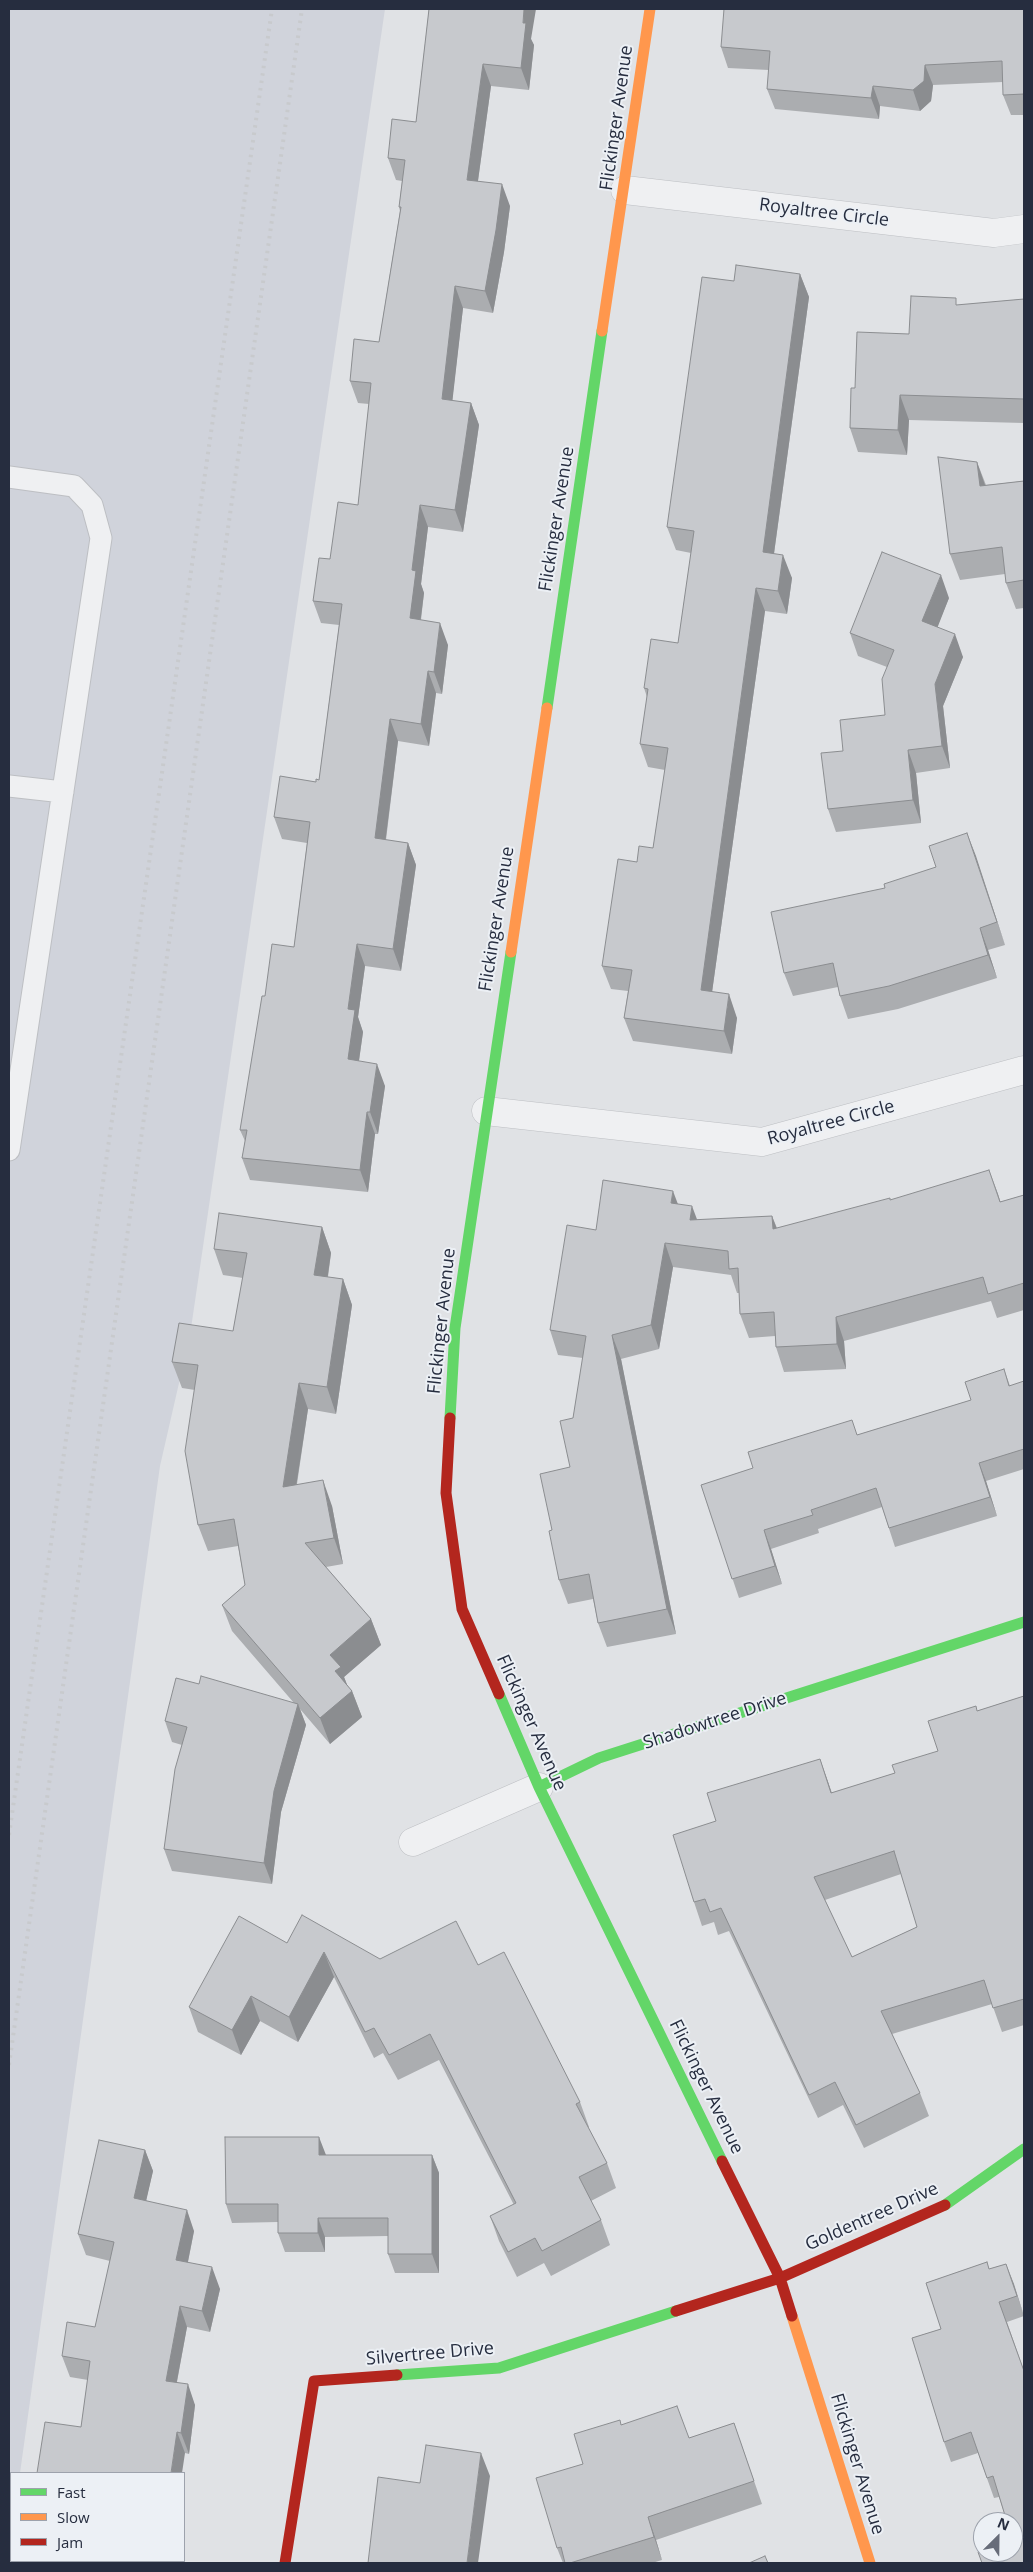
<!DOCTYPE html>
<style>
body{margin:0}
#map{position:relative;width:1033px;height:2572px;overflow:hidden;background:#e0e2e5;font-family:"Open Sans",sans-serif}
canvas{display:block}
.frame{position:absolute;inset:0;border:10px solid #262d3f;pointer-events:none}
.legend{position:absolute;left:10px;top:2472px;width:175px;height:90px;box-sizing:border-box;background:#ecf0f5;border:1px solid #9da2ac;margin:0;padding:6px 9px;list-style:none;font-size:15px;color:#262d3f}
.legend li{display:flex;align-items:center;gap:10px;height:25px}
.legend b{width:25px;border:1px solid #9da2ac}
.north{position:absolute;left:973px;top:2512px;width:50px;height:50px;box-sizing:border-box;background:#ecf0f5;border:1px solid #9da2ac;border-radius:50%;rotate:23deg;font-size:14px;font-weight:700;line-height:20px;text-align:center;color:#262d3f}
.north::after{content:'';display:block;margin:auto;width:18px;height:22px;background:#676c79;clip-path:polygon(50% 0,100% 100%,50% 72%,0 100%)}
</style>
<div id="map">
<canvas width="1033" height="2572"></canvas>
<div class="frame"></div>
<ul class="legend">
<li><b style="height:6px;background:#63d668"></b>Fast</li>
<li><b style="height:6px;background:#ff974d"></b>Slow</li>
<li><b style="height:6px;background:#b3261e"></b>Jam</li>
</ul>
<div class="north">N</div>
</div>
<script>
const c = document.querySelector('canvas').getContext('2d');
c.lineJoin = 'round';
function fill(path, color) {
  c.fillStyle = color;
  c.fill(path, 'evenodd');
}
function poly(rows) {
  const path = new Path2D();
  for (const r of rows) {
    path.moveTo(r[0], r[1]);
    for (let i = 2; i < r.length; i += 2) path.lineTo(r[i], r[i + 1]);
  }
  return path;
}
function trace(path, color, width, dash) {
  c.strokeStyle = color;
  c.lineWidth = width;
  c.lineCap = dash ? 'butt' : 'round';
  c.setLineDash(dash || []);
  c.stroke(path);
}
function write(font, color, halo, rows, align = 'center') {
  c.font = font + ' "Open Sans",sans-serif';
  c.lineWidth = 4;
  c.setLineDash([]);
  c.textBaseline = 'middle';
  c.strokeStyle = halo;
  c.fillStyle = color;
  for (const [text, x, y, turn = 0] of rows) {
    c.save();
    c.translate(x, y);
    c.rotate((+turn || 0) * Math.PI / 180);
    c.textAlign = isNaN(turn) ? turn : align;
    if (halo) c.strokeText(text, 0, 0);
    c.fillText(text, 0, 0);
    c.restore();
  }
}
const built = poly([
 [9,9,385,9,190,1335,160,1466,20,2473,11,2473,11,2536,9,2554]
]);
const lane = poly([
 [9,477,74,486,92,505,101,538,9,1150],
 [9,786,63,792]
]);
const street = poly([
 [625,190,994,233,1024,229],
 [486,1111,762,1142,1024,1070],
 [413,1842,539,1787]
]);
const fast = poly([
 [547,708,602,331],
 [450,1418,455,1328,511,952],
 [499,1694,539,1787,722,2161],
 [539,1787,599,1758,1024,1622],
 [945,2205,1024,2149],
 [397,2375,499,2368,676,2311]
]);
const slow = poly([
 [602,331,650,9],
 [511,952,547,708],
 [792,2316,870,2563]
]);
const jam = poly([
 [450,1418,446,1493,462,1609,499,1694],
 [722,2161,780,2278,792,2316],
 [676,2311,780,2278,945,2205],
 [285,2563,314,2381,397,2375]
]);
const rail = poly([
 [9,1835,272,9],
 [9,2065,302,9]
]);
const wall = poly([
 [429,9,531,39,534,45,529,90,491,86,478,181,510,206,504,252,493,313,463,308,452,401,471,403,479,425,472,473,463,532,428,527,421,584,424,593,421,620,448,645,442,694,436,693,429,746,398,741,386,840,408,843,416,865,401,971,365,966,358,1017,363,1032,359,1061,385,1086,378,1134,375,1134,368,1192,250,1180,242,1158,245,1141,240,1130,265,996,294,947,307,843,282,839,274,817,316,782,319,780,339,625,321,623,313,601,330,559,358,505,369,404,358,403,350,381,379,342,400,211,399,207,402,181,396,180,388,158,416,122],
 [1024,9,1024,115,1011,115,1003,95,1003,82,933,85,931,101,920,111,880,106,879,119,775,109,767,89,769,70,728,68,721,47],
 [800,274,809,297,774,554,792,578,787,614,765,611,712,992,737,1018,732,1054,633,1041,624,1018,628,991,611,989,602,966,637,862,653,848,665,770,648,767,640,744,647,697,644,688,678,643,691,553,676,550,667,527,734,281],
 [1024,299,1024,423,909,420,907,455,858,452,850,428,855,388,909,334,959,305],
 [977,462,986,485,1024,481,1024,608,1016,609,1006,583,1005,574,960,580,950,554],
 [949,598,937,627,963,657,943,706,950,768,916,773,921,823,836,832,828,809,843,751,885,715,887,667,858,656,850,633],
 [967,833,1005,945,988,950,997,978,898,1009,848,1019,840,996,838,987,793,996,784,973,885,888,936,867],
 [1024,1195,1024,1310,997,1318,991,1301,844,1341,846,1369,784,1372,776,1347,775,1336,749,1338,740,1314,739,1293,737,1293,731,1275,673,1267,659,1349,621,1359,676,1634,607,1647,598,1623,593,1599,568,1604,559,1580,552,1530,570,1467,573,1418,583,1358,558,1355,550,1330,596,1230,678,1204,697,1220,772,1216,777,1228,890,1200,1000,1202],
 [322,1227,331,1253,328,1277,343,1279,352,1305,336,1414,308,1409,297,1484,332,1506,343,1564,326,1567,371,1619,381,1645,344,1677,347,1685,352,1691,362,1717,330,1744,300,1709,306,1725,281,1812,272,1884,172,1871,164,1849,182,1745,172,1742,165,1721,199,1684,294,1703,232,1631,222,1605,245,1585,238,1546,208,1551,198,1525,195,1390,182,1388,172,1362,233,1331,243,1278,223,1275,214,1249],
 [1004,1369,1010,1386,1024,1381,1024,1469,986,1481,997,1516,895,1547,882,1507,818,1529,819,1533,771,1549,782,1584,739,1598,701,1485,857,1435,971,1400],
 [1024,1696,1024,2025,1002,2032,992,2004,892,2034,920,2093,929,2116,864,2148,843,2105,818,2118,729,1931,718,1935,714,1922,702,1926,694,1902,716,1821,820,1759,832,1793,895,1773,938,1751,977,1711],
 [901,1874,917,1927,852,1957,825,1900],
 [287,1943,380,1959,478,1965,580,2102,589,2127,588,2127,607,2163,616,2188,591,2201,601,2220,610,2245,551,2276,544,2263,517,2277,499,2241,490,2216,514,2205,439,2060,398,2080,383,2053,374,2058,334,1977,298,2042,260,2021,241,2055,198,2032,189,2007],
 [145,2150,153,2171,146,2200,194,2231,188,2262,220,2289,210,2332,187,2327,177,2382,195,2405,189,2454,81,2427,88,2380,70,2377,62,2356,95,2327,110,2261,86,2255,78,2234],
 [326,2155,432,2155,439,2173,439,2273,395,2273,388,2254,388,2236,325,2237,325,2252,285,2252,278,2233,278,2222,232,2223,226,2204],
 [987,2262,989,2269,1006,2264,1024,2316,1007,2322,1024,2371,1024,2563,982,2563,978,2552,983,2550,983,2552,1013,2552,1013,2522,1007,2522,999,2497,994,2498,978,2453,951,2462,944,2442,912,2338,941,2329,926,2283],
 [734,2423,762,2504,656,2540,662,2560,652,2563,563,2563,557,2548,583,2464,622,2425,689,2438]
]);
const shadedWall = poly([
 [524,9,536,9,531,39,534,45,529,90,521,68,523,23],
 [483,64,491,86,475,202,467,180],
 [925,65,933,85,931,101,920,111,913,90],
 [873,86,880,106,879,119,871,98],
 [502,184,510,206,504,252,493,313,485,291],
 [800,274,809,297,771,575,763,552],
 [455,286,463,308,450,422,442,399],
 [900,395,909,420,907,455,898,430],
 [471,403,479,425,472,473,463,532,455,510],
 [977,462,986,488,980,486],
 [420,505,428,527,421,584,424,593,418,640,410,618,412,570],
 [783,555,792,578,787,614,778,591],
 [941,575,949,598,931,644,922,621],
 [756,588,765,611,709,1014,701,990],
 [440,623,448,645,442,694,434,672],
 [955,634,963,657,943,706,950,768,942,746,935,684],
 [428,671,436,693,429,746,421,724],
 [390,719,398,741,383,860,375,838],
 [908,750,916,773,921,823,913,800],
 [967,833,976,856,1005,945,997,922],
 [408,843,416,865,401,971,393,949],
 [980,928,988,950,997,978,988,955],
 [357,944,365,966,358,1017,363,1032,356,1081,348,1059,348,1009],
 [729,994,737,1018,732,1054,724,1031],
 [377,1064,385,1086,378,1134,370,1112],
 [367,1112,375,1134,368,1192,360,1170],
 [989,1170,998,1194,1008,1226,1000,1202],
 [673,1191,682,1215,671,1203],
 [692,1206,701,1230,690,1220],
 [772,1216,781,1240,773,1229],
 [322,1227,331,1253,324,1302,314,1275],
 [665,1243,673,1267,659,1349,651,1325],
 [343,1279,352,1305,336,1414,327,1387],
 [836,1317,844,1341,846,1369,837,1344],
 [612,1335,621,1359,676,1634,667,1609],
 [299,1383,308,1409,292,1513,283,1487],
 [979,1463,986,1481,997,1516,990,1497],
 [323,1480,332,1506,343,1564,334,1538],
 [764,1530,771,1549,782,1584,775,1566],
 [371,1619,381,1645,344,1677,350,1692,352,1691,362,1717,330,1744,320,1718,330,1655],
 [298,1704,306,1725,281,1812,272,1884,264,1863,274,1791],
 [820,1759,828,1782,839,1816,831,1793],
 [324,1952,334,1977,298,2042,289,2017],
 [251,1996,260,2021,241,2055,232,2030],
 [319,2137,326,2155,319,2155],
 [145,2150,153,2171,142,2219,134,2198],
 [432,2155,439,2173,439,2273,432,2254],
 [187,2210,194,2231,184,2281,176,2260],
 [318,2218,325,2237,325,2252,318,2233],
 [1006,2264,1014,2284,1024,2316,1017,2296],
 [212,2267,220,2289,210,2332,202,2311],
 [180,2306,187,2327,173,2402,166,2381],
 [188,2384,195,2405,189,2454,181,2433],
 [177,2432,185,2453,182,2473,171,2473],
 [481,2453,490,2476,478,2563,467,2563],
 [648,2517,656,2540,662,2560,654,2537],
 [163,2561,170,2561,169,2563,163,2563]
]);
const building = poly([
 [429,9,524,9,523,23,526,23,521,68,483,64,467,180,502,184,496,230,485,291,455,286,442,399,471,403,464,451,455,510,420,505,412,570,416,571,410,618,440,623,434,672,428,671,421,724,390,719,375,838,408,843,393,949,357,944,348,1009,355,1010,348,1059,377,1064,370,1112,367,1112,360,1170,242,1158,247,1130,240,1130,262,996,265,996,272,944,294,947,310,822,274,817,280,776,316,782,316,779,319,780,342,604,313,601,319,558,330,559,338,502,358,505,371,383,350,381,354,339,379,342,401,207,399,207,405,160,388,158,392,119,416,122,429,9],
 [724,9,1024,9,1024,94,1003,95,1002,61,925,65,924,81,913,90,873,86,871,98,767,89,770,51,721,47,724,9],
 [736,265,800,274,763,552,783,555,778,591,756,588,701,990,729,994,724,1031,624,1018,632,970,602,966,618,859,637,862,639,846,653,848,668,748,640,744,648,689,644,688,651,639,678,643,694,531,667,527,702,277,734,281,736,265],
 [911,296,956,298,956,305,1024,299,1024,399,900,395,898,430,850,428,851,388,855,388,857,332,909,334,911,296],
 [938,457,977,462,980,486,1024,481,1024,580,1006,583,1002,547,950,554,938,457],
 [882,552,941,575,922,621,955,634,935,684,942,746,908,750,913,800,828,809,821,753,843,751,840,720,885,715,882,679,894,650,850,633,882,552],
 [967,833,997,922,980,928,988,955,889,986,840,996,833,963,784,973,771,912,885,888,884,884,936,867,929,846,967,833],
 [989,1170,1000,1202,1024,1195,1024,1283,988,1294,983,1277,836,1317,837,1344,776,1347,774,1312,740,1314,738,1268,729,1269,728,1251,665,1243,651,1325,612,1335,667,1609,598,1623,589,1574,559,1580,549,1531,552,1530,540,1474,570,1467,560,1421,573,1418,586,1336,550,1330,567,1225,596,1230,603,1180,673,1191,671,1203,692,1206,690,1220,772,1216,773,1229,890,1198,890,1200,989,1170],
 [219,1213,322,1227,314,1275,343,1279,327,1387,299,1383,283,1487,323,1480,334,1538,305,1543,371,1619,330,1655,341,1667,335,1671,352,1691,320,1718,222,1605,245,1585,234,1519,198,1525,185,1451,198,1365,172,1362,179,1323,233,1331,247,1253,214,1249,219,1213],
 [1004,1369,1009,1386,1024,1381,1024,1449,979,1463,990,1497,889,1528,876,1488,811,1510,813,1515,764,1530,775,1566,732,1579,701,1485,753,1468,748,1452,852,1420,857,1435,971,1400,965,1382,1004,1369],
 [201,1676,298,1704,274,1791,264,1863,164,1849,175,1769,187,1727,165,1721,176,1678,199,1684,201,1676],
 [1024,1696,1024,1999,993,2008,984,1980,881,2011,920,2093,856,2125,835,2082,809,2095,721,1908,710,1912,705,1899,694,1902,673,1835,716,1821,707,1793,820,1759,831,1793,895,1773,892,1765,938,1751,928,1721,976,1706,977,1711,1024,1696],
 [894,1851,917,1927,852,1957,814,1877,894,1851],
 [302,1915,380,1959,456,1921,478,1965,504,1952,580,2102,576,2104,607,2163,579,2177,601,2220,542,2251,535,2238,508,2252,490,2216,516,2203,430,2034,389,2055,374,2028,365,2032,324,1952,289,2017,251,1996,232,2030,189,2007,239,1916,287,1943,302,1915],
 [225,2137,319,2137,319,2155,432,2155,432,2254,388,2254,388,2218,318,2218,318,2233,278,2233,278,2204,226,2204,225,2137],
 [99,2140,145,2150,134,2198,187,2210,176,2260,212,2267,202,2311,180,2306,166,2381,188,2384,181,2433,177,2432,171,2473,37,2473,45,2422,81,2427,90,2361,62,2356,67,2322,95,2327,114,2242,78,2234,99,2140],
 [987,2262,989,2269,1006,2264,1017,2296,999,2302,1024,2371,1024,2563,982,2563,978,2552,983,2550,983,2552,1013,2552,1013,2522,1007,2522,993,2476,987,2478,971,2432,944,2442,912,2338,941,2329,926,2283,987,2262],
 [677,2406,689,2438,734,2423,754,2481,648,2517,654,2537,570,2563,565,2563,561,2547,557,2548,536,2478,583,2464,574,2434,620,2420,621,2425,677,2406],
 [426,2445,481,2453,467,2563,368,2563,378,2477,420,2483,426,2445],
 [765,2556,768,2563,749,2563,765,2556],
 [61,2561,164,2561,163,2563,60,2563,61,2561]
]);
const streetNames = [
 ["Flickinger Avenue",617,118,-82],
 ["Royaltree Circle",824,213,7],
 ["Flickinger Avenue",557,519,-81],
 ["Flickinger Avenue",497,919,-81],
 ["Royaltree Circle",831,1123,-15],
 ["Flickinger Avenue",442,1321,-84],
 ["Shadowtree Drive",715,1721,-18],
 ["Flickinger Avenue",531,1723,66],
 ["Flickinger Avenue",706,2087,64],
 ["Goldentree Drive",872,2217,-24],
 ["Silvertree Drive",430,2354,-5],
 ["Flickinger Avenue",857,2464,73]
];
fill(built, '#d0d3db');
trace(lane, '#bdbfc3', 23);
trace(street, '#bdbfc3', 29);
trace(lane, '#eff0f2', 21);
trace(street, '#eff0f2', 28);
trace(fast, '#63d668', 11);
trace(slow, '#ff974d', 11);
trace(jam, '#b3261e', 11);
trace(rail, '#c8cacd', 4, [2.5, 5]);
fill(wall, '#abadb0');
fill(shadedWall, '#8b8d90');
fill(building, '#c7c9cd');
trace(building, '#8b8d90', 1);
write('18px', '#262d3f', '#ecf0f5', streetNames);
</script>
